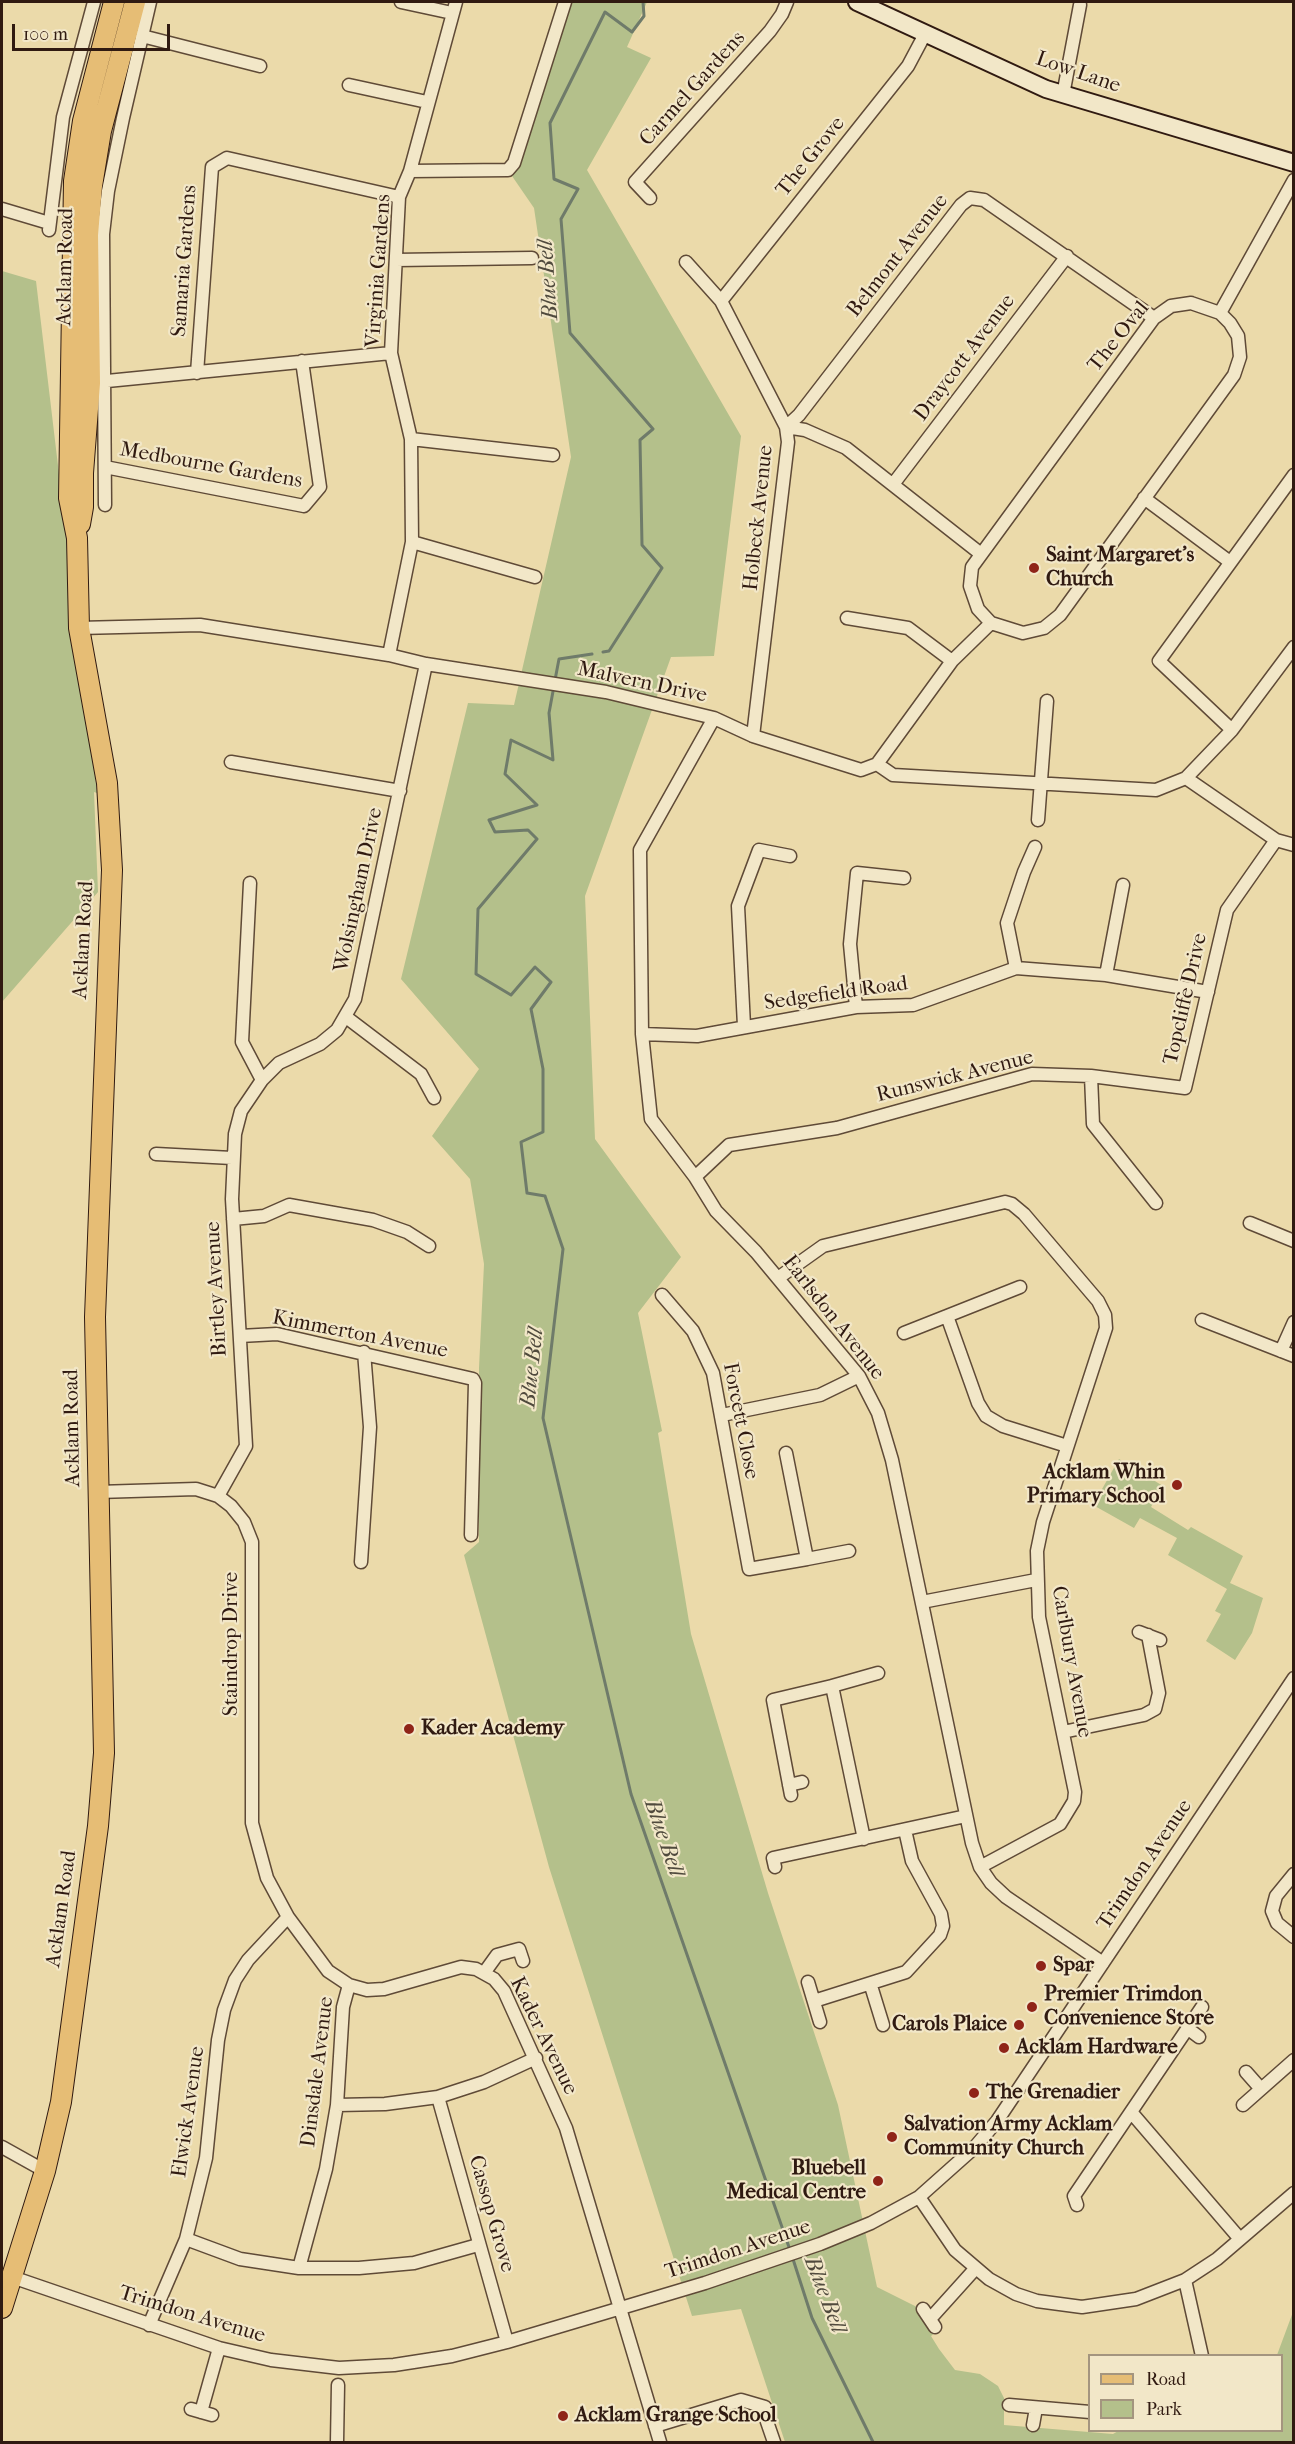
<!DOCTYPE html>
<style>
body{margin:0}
#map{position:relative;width:1295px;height:2444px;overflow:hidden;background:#ebdaaa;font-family:"IM FELL French Canon",serif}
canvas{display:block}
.frame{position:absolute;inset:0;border:3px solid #301a11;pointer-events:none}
.legend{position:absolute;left:1088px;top:2354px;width:195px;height:78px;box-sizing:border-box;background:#f2e7c8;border:2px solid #a4957f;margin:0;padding:8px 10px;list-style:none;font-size:18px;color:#301a11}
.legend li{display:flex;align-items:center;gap:12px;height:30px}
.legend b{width:30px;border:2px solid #a4957f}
.scale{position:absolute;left:12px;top:24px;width:158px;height:27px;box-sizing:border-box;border:3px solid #301a11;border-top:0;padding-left:8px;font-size:18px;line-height:21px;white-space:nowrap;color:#301a11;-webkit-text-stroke:4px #f2e7c8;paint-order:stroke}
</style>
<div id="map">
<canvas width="1295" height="2444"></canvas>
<div class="frame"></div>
<ul class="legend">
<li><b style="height:8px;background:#e6bd75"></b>Road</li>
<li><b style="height:16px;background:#b4c08b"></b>Park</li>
</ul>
<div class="scale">100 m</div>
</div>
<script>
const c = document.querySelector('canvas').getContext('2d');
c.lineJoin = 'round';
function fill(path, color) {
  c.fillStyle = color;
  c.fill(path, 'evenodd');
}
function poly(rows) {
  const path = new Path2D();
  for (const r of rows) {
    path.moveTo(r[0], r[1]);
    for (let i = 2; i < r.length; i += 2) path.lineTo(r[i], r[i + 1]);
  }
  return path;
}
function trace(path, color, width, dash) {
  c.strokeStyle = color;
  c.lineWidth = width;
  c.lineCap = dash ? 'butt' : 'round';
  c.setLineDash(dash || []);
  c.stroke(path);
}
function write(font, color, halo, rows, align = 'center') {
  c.font = font + ' "IM FELL French Canon",serif';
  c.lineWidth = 4.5;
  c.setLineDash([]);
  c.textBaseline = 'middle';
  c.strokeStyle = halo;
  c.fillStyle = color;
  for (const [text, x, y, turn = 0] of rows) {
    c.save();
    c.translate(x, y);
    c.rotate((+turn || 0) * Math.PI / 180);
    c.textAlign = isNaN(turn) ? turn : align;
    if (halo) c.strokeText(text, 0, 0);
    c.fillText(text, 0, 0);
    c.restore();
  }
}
const green = poly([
 [566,2,647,2,627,47,651,58,587,170,741,436,714,656,671,657,585,896,595,1139,681,1257,638,1313,662,1431,658,1433,691,1634,768,1893,838,2105,877,2287,917,2307,935,2333,931,2336,939,2349,955,2370,980,2374,998,2386,1004,2398,1004,2425,1113,2434,1120,2430,1282,2430,1282,2356,1277,2355,1293,2312,1293,2442,785,2442,741,2309,692,2316,549,1867,464,1555,479,1542,479,1368,484,1264,470,1179,432,1136,479,1069,401,979,468,703,514,705,571,457,534,208,512,176,520,160],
 [2,271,36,281,97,793,94,792,98,892,2,1002],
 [1119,1459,1163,1486,1151,1507,1188,1530,1191,1527,1243,1556,1230,1583,1263,1598,1252,1633,1235,1660,1206,1641,1221,1614,1215,1611,1227,1589,1168,1555,1177,1538,1140,1518,1134,1528,1093,1505]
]);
const stream = poly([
 [603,652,609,651,662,568,642,545,640,440,653,429,570,333,561,219,578,189,554,179,550,123,605,12,632,32,644,16,643,2],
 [555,680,559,659,592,654],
 [554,686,549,713,553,760,511,740,505,774,537,805,489,820,495,832,528,830,537,839,478,909,476,974,511,995,535,967,551,982,531,1009,543,1069,543,1132,521,1142,527,1193,545,1196,563,1249,543,1418,631,1794,790,2250],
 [792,2256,812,2318,873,2442]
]);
const minor = poly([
 [401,2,452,13],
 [142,36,260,66],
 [349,85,427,102],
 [1063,95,1080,5],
 [410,171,508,170,514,163,565,2],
 [650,198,635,182,770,31,782,14,787,2],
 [2,209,49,223],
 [49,230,63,117,94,2],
 [396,260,532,258],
 [686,262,721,301,786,427,788,442,753,736],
 [721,301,908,66,925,34],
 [1191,303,1220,313,1230,323,1238,336,1240,357,1234,375,1060,615,1044,628,1023,633,991,623,978,609,970,586,972,567,1154,318,1171,306,1191,303],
 [1220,313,1294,180],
 [197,373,212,167,227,158,399,197],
 [97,382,391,353],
 [786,427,799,415,961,205,970,198,984,200,1154,318],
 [786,427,805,430,846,448,981,554],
 [411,439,553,455],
 [105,467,304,506,320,487,302,361],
 [894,483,1067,256],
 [1144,498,1230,562],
 [105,505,103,234,108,191,123,118,150,2],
 [412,542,535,577],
 [847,618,908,628,952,661],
 [79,628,200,625,389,655,426,664,606,692,714,718,753,736,861,770,877,764],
 [389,655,412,542,411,439,391,353,399,197,410,171,456,2],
 [714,718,640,850,642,1034,651,1119,695,1177,716,1211,756,1252,859,1376,878,1413,892,1460,972,1843,980,1867,991,1883,1006,1897,1103,1963],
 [1232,730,1159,661,1294,475],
 [231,762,400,791],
 [877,764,893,775,1156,790,1186,778,1232,730,1294,647],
 [877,764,952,661,991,623],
 [1186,778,1276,840,1294,845],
 [1038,820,1047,701],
 [250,883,242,1042,262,1080],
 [1016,968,1007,923,1024,872,1035,847],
 [1106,975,1123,885],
 [856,1007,850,944,857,873,904,878],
 [346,1017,421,1074,434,1098],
 [744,1026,738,906,759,850,790,856],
 [642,1034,697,1036,856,1007,913,1005,1016,968,1106,975,1208,992],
 [1091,1076,1185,1088,1227,910,1276,840],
 [156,1154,232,1158],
 [695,1177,729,1145,837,1128,1032,1074,1091,1076,1093,1124,1156,1203],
 [233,1219,264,1216,289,1205,373,1220,407,1232,429,1246],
 [1250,1223,1294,1241],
 [778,1278,823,1246,1005,1202,1012,1204,1024,1214,1098,1301,1105,1315,1106,1328,1043,1522,1037,1551,1039,1617,1075,1792,1074,1801,1060,1824,980,1867],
 [1020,1287,947,1316,978,1403,986,1416,1003,1426,1067,1446],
 [662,1295,693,1331,713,1373,749,1569,807,1559,786,1453],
 [1202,1320,1294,1356],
 [904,1333,947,1316],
 [240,1336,277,1334,473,1379,475,1383,471,1535],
 [1281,1351,1294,1322],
 [722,1415,820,1395,859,1376],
 [98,1492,196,1489,218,1496,231,1506,244,1522,252,1542,252,1823,267,1878,288,1917,328,1971,349,1985,367,1990,384,1989,461,1967,476,1969,494,1979,504,1991,566,2128,660,2442],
 [218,1496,246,1446,232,1199,235,1134,241,1111,262,1080,279,1063,320,1044,337,1030,355,999,426,664],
 [807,1559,849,1551],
 [361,1562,370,1427,364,1352],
 [922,1602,1036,1580],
 [1139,1632,1160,1640],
 [832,1686,878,1673],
 [1063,1732,1144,1715,1155,1709,1159,1693,1148,1635],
 [789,1785,802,1782],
 [791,1795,773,1700,832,1686,864,1839],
 [775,1867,773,1858,966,1816],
 [1294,1874,1276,1896,1272,1911,1277,1923,1294,1937],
 [484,1973,497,1955,519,1949,523,1961],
 [808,1982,820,2022],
 [871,1986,883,2025],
 [814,2001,906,1972,940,1935,943,1926,941,1914,912,1861,905,1830],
 [1187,2028,1199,2037],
 [1246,2072,1261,2089],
 [438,2097,507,2342],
 [337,2105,385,2104,438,2097,484,2082,536,2058],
 [1243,2105,1294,2060],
 [1131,2112,1240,2239],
 [2,2147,45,2171],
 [919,2197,955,2250,989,2279,1016,2294,1037,2301,1082,2307,1136,2299,1185,2280,1217,2259,1294,2193],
 [1077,2205,1074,2196,1202,2007],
 [186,2239,240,2259,299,2268,359,2268,414,2263,478,2245],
 [299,2268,326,2169,337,2105,343,2007,349,1985],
 [12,2277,219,2348,271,2360,339,2368,394,2365,452,2356,507,2342,705,2283,820,2244,871,2223,919,2197,974,2148,997,2121,1294,1678],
 [1185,2280,1202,2356],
 [923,2309,935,2327],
 [930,2319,975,2269],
 [149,2325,186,2239,206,2158,218,2040,224,2010,235,1980,248,1960,288,1917],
 [1009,2405,1090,2412],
 [191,2409,212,2415],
 [201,2412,219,2348],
 [1033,2425,1036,2408],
 [655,2426,741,2400,765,2407,764,2413,774,2442],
 [337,2442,338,2385]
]);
const secondary = poly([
 [857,2,1046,89,1294,163]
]);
const primary = poly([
 [80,524,83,507,83,473,90,383,88,235,92,186,101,131,135,2],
 [2,2308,45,2171,61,2102,98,1826,104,1753,95,1317,112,870,107,783,79,628,77,538,69,498,74,181,83,121,114,2]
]);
const markers = [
 [1034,568,6,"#8f2418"],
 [1177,1485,6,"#8f2418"],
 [409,1729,6,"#8f2418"],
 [1041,1966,6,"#8f2418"],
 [1032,2007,6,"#8f2418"],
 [1019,2025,6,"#8f2418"],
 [1004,2048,6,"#8f2418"],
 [974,2093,6,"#8f2418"],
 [892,2137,6,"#8f2418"],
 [878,2181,6,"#8f2418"],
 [563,2416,6,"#8f2418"]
];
const streetNames = [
 ["Low Lane",1078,73,19],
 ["Carmel Gardens",693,89,-48],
 ["The Grove",811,157,-51],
 ["Belmont Avenue",898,256,-52],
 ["Samaria Gardens",185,261,-86],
 ["Acklam Road",66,267,-89],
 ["Virginia Gardens",379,271,-86],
 ["The Oval",1119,337,-51],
 ["Draycott Avenue",965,358,-53],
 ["Medbourne Gardens",211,466,10],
 ["Holbeck Avenue",759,518,-84],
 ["Malvern Drive",642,683,12],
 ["Wolsingham Drive",359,890,-78],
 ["Acklam Road",84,940,-87],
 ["Sedgefield Road",836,994,-8],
 ["Topcliffe Drive",1186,999,-77],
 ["Runswick Avenue",955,1077,-14],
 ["Birtley Avenue",217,1289,-93],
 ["Earlsdon Avenue",833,1318,52],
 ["Kimmerton Avenue",360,1335,11],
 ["Forcett Close",740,1421,79],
 ["Acklam Road",73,1428,-91],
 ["Staindrop Drive",232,1644,-90],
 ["Carlbury Avenue",1071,1662,80],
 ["Trimdon Avenue",1145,1865,-56],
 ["Acklam Road",62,1909,-82],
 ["Kader Avenue",543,2036,64],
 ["Dinsdale Avenue",318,2072,-83],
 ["Elwick Avenue",189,2112,-82],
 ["Cassop Grove",491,2214,74],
 ["Trimdon Avenue",738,2250,-18],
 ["Trimdon Avenue",192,2315,17]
];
const poiNames = [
 ["Saint Margaret's",1046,556],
 ["Church",1046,580],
 ["Acklam Whin",1165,1473,"right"],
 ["Primary School",1165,1497,"right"],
 ["Kader Academy",421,1729],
 ["Spar",1053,1966],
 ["Premier Trimdon",1044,1995],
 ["Convenience Store",1044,2019],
 ["Carols Plaice",1007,2025,"right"],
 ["Acklam Hardware",1016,2048],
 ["The Grenadier",986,2093],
 ["Salvation Army Acklam",904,2125],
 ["Community Church",904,2149],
 ["Bluebell",866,2169,"right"],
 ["Medical Centre",866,2193,"right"],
 ["Acklam Grange School",575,2416]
];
const waterNames = [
 ["Blue Bell",549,280,-94],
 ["Blue Bell",533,1368,-84],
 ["Blue Bell",663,1838,71],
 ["Blue Bell",824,2295,69]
];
fill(green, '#b4c08b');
trace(stream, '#6f7b6a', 3);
trace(minor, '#5f4a37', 15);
trace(secondary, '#301a11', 20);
trace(primary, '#301a11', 22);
trace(minor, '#f2e7c8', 12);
trace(secondary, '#f2e7c8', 16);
trace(primary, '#e6bd75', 20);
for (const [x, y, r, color] of markers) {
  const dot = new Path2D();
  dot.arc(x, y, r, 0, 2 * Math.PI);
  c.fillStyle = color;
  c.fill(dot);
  trace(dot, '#f2e7c8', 2);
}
write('21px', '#301a11', '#f2e7c8', streetNames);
write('bold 21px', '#301a11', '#f2e7c8', poiNames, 'left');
write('italic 22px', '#504a3d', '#f2e7c8', waterNames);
</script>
